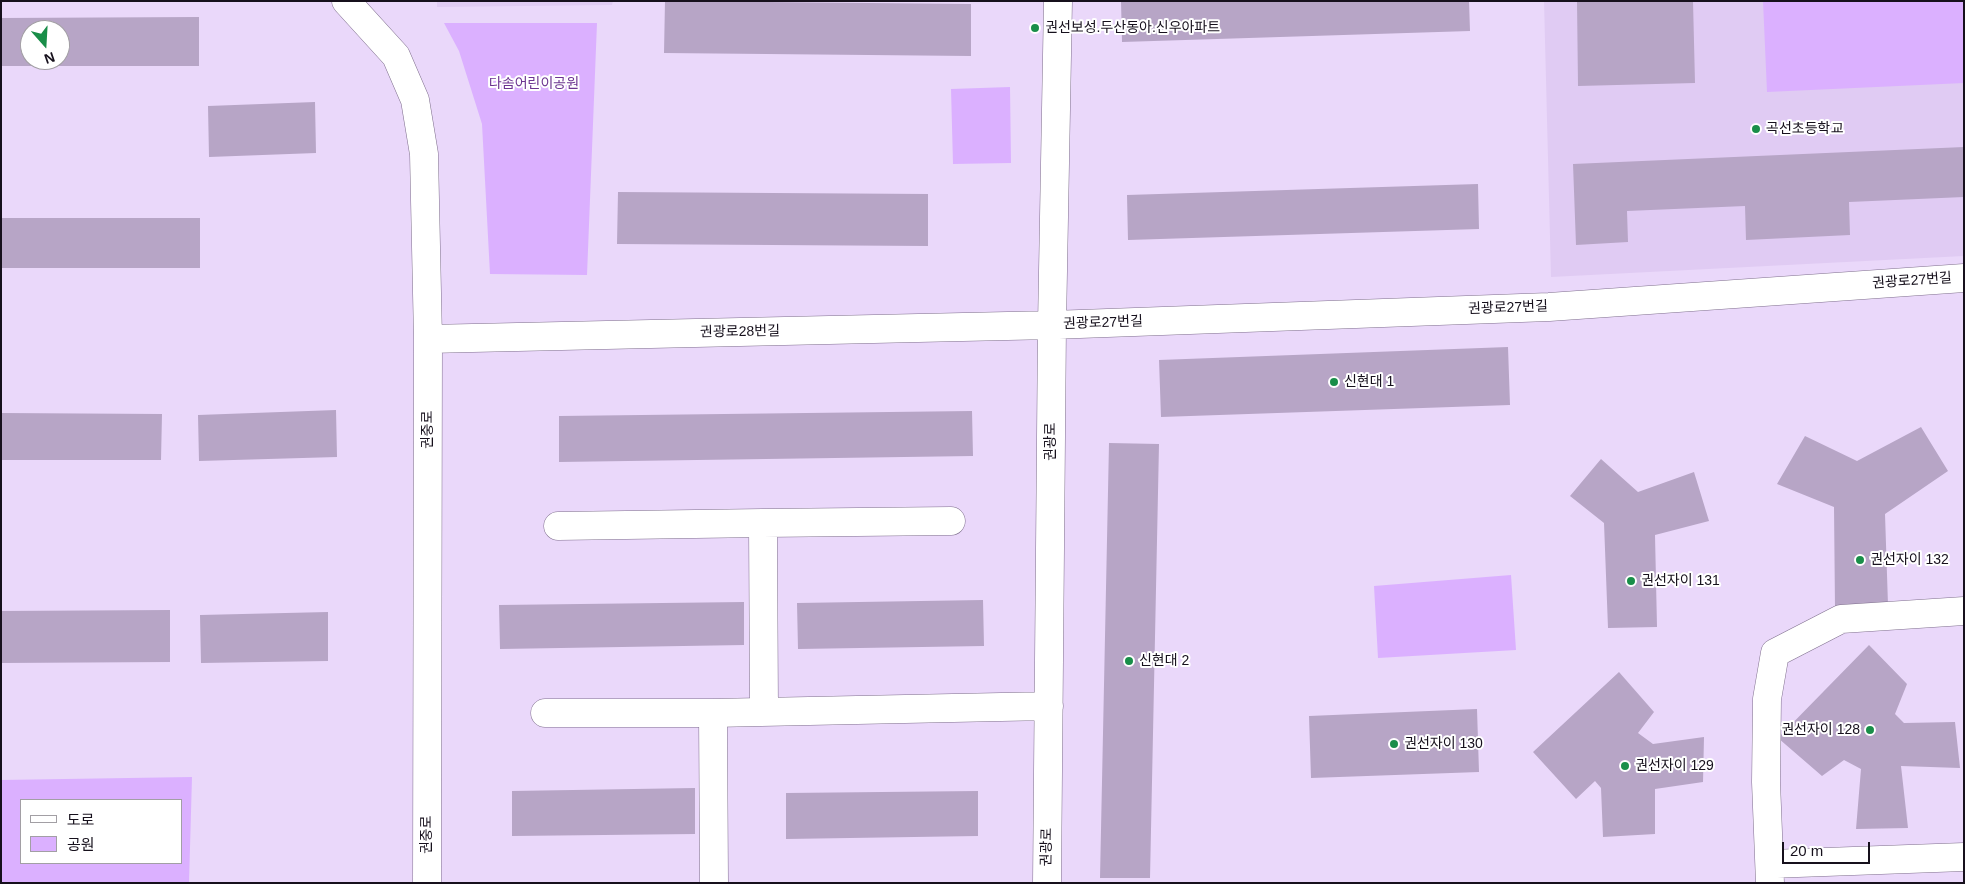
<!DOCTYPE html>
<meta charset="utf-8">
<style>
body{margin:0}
#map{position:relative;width:1965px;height:884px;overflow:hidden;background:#ead8fa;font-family:Helvetica,"Noto Sans KR",sans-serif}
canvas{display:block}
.frame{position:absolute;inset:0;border:2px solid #16101c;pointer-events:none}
.legend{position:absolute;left:20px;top:799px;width:162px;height:65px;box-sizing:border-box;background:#fff;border:1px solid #a29fa4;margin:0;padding:6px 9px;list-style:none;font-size:15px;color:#16101c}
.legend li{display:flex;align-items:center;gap:10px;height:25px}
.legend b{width:25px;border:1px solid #a29fa4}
.north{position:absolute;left:20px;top:20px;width:50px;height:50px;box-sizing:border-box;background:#fff;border:1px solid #a29fa4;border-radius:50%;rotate:161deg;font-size:14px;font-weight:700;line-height:20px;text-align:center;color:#16101c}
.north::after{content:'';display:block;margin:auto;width:18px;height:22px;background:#198e49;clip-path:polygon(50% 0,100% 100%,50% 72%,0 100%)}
.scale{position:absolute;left:1782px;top:842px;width:88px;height:22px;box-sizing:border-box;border:2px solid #16101c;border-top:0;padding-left:6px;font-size:15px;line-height:18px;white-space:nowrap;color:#16101c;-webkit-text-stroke:4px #fff;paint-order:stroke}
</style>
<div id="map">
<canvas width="1965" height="884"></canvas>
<div class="frame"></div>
<ul class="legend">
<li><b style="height:6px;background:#fff"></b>도로</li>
<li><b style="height:14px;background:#dbb0ff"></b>공원</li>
</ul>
<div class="north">N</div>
<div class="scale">20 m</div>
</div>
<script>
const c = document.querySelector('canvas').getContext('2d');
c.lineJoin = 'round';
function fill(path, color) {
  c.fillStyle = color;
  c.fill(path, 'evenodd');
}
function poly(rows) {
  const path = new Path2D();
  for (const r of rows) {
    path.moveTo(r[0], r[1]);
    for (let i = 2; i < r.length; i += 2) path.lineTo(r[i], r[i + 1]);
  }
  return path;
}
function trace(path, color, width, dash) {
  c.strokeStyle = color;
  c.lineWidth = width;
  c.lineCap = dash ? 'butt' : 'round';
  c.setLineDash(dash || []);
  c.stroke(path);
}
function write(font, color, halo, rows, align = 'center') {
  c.font = font + ' Helvetica,"Noto Sans KR",sans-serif';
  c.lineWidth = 4;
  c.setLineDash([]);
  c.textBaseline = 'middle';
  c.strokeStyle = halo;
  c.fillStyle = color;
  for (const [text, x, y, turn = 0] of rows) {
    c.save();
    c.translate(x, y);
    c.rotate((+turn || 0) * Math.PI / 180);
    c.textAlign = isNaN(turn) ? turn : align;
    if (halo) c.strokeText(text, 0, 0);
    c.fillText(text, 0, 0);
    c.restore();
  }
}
const built = poly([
 [437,1,613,1,612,5,437,7],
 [1544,1,1964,1,1964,256,1551,277]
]);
const green = poly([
 [1763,1,1964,1,1964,83,1767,92],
 [444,23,597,23,587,275,490,274,482,124,459,51],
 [1010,87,1011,163,953,164,951,89],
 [1511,575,1516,650,1378,658,1374,586],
 [192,777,189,883,1,883,1,780],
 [181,800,181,863,21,863,21,800]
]);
const building = poly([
 [665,1,971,4,971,56,664,53],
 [1121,1,1469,1,1470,31,1122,42],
 [1577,1,1693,1,1695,83,1578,86],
 [199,17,199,66,1,66,1,18],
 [30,30,60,30,60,60,30,60],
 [315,102,316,153,209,157,208,106],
 [1964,147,1964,197,1849,202,1850,235,1746,240,1745,206,1627,211,1628,242,1576,245,1573,164],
 [1478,184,1479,229,1128,240,1127,195],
 [618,192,928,194,928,246,617,244],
 [1,218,200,218,200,268,1,268],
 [1508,347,1510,405,1161,417,1159,360],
 [336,410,337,457,199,461,198,415],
 [972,411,973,456,559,462,559,416],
 [1,413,162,414,161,460,1,460],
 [1921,427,1948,471,1885,514,1888,605,1835,608,1834,507,1777,484,1805,436,1857,461],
 [1109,443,1159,444,1150,878,1100,878],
 [1601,459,1638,492,1694,472,1709,521,1655,535,1657,627,1608,628,1604,523,1570,496],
 [983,600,984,646,798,649,797,603],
 [744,602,744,645,500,649,499,605],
 [170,610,170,662,1,663,1,611],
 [328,612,328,661,201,663,200,615],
 [1869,645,1907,684,1895,714,1904,723,1955,722,1960,768,1901,766,1908,828,1856,829,1861,769,1844,760,1822,776,1778,738],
 [1619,672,1654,712,1638,733,1653,744,1704,737,1703,782,1655,789,1655,834,1603,837,1601,788,1595,781,1576,799,1533,752],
 [1477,709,1479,772,1311,778,1309,716],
 [695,788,695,834,512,836,512,791],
 [978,791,978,836,786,839,786,793]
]);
const minor = poly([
 [346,1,396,56,415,100,424,154,428,339,427,883],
 [428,339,1052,325,1549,307,1964,278],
 [558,526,763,523],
 [764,712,763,523,951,521],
 [545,713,713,713,714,883],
 [713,713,1049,706],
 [1770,864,1964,857],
 [1047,883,1052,325,1058,1],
 [1770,883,1766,782,1767,699,1775,653,1841,619,1964,611]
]);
const markers = [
 [1035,28,5,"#198e49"],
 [1756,129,5,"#198e49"],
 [1334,382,5,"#198e49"],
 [1860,560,5,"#198e49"],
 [1631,581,5,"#198e49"],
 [1129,661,5,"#198e49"],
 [1870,730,5,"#198e49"],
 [1394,744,5,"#198e49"],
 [1625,766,5,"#198e49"]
];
const poiNames = [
 ["권선보성.두산동아.신우아파트",1045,28],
 ["곡선초등학교",1766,129],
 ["신현대 1",1344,382],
 ["권선자이 132",1870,560],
 ["권선자이 131",1641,581],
 ["신현대 2",1139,661],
 ["권선자이 128",1860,730,"right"],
 ["권선자이 130",1404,744],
 ["권선자이 129",1635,766]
];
const parkNames = [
 ["다솜어린이공원",534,84]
];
const streetNames = [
 ["권광로27번길",1912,281,-4],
 ["권광로27번길",1508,308,-2],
 ["권광로27번길",1103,323,-2],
 ["권광로28번길",740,332,-1],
 ["권중로",428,430,-90],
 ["권광로",1051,442,-90],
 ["권중로",427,835,-90],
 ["권광로",1047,847,-89]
];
fill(built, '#e0cbf3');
fill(green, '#dbb0ff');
fill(building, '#b7a5c6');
trace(minor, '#7f6f8d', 29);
trace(minor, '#fff', 28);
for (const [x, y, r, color] of markers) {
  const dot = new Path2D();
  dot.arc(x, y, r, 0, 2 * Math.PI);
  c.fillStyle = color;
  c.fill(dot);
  trace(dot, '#fff', 2);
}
write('14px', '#16101c', '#fff', poiNames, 'left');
write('14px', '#6c3591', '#fff', parkNames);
write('14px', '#16101c', '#fff', streetNames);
</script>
